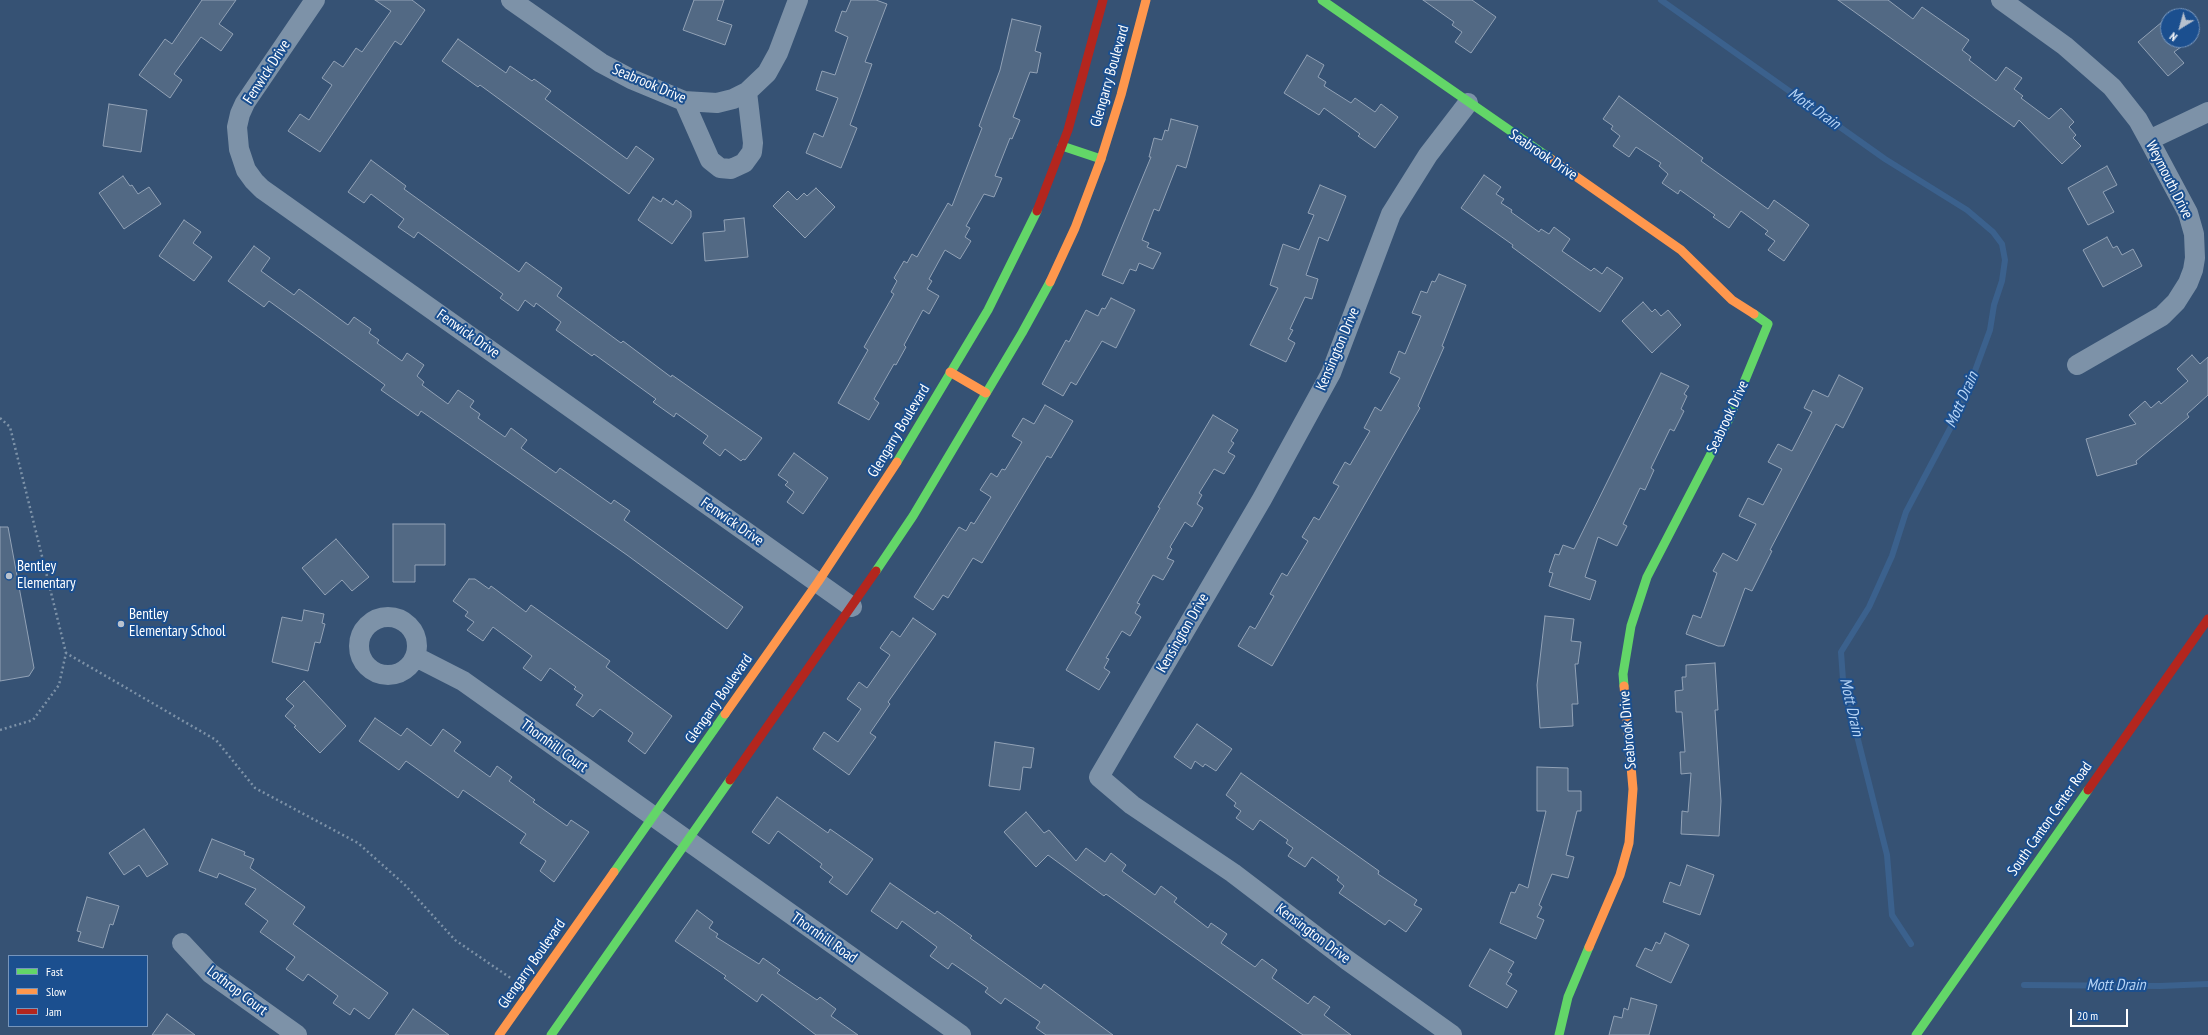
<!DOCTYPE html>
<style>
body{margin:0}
#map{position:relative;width:2208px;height:1035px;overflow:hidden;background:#365274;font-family:"PT Sans Narrow",sans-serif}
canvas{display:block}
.legend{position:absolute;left:8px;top:955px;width:140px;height:72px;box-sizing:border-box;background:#1b4f8f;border:1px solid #7695bc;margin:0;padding:5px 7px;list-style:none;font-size:12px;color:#fff}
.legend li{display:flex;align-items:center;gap:8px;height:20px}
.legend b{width:20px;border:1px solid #7695bc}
.north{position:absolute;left:2160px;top:8px;width:40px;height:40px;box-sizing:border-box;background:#1b4f8f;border:1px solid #7695bc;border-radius:50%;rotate:217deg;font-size:11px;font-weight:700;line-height:16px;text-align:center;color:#fff}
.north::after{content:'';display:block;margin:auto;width:14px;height:18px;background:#b9c2ce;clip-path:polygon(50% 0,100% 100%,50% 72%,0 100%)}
.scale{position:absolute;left:2070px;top:1009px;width:58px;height:18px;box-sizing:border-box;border:2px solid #fff;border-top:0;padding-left:5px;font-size:12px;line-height:14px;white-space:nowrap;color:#fff;-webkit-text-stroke:3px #1b4f8f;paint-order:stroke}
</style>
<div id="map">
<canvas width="2208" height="1035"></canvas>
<ul class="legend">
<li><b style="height:5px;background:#63d668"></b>Fast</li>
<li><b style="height:5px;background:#ff974d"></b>Slow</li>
<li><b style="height:5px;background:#b3261e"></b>Jam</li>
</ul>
<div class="north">N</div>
<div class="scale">20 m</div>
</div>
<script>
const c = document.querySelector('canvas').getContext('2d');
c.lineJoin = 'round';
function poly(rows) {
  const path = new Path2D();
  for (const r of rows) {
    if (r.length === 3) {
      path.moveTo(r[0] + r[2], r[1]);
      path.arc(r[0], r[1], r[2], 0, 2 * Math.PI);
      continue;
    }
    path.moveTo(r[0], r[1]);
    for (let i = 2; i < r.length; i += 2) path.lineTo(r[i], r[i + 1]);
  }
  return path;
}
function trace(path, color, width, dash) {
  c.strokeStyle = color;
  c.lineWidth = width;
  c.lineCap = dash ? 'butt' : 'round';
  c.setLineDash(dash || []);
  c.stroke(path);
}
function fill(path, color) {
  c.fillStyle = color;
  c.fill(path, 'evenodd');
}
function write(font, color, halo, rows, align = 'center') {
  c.font = font + ' "PT Sans Narrow",sans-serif';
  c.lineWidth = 4;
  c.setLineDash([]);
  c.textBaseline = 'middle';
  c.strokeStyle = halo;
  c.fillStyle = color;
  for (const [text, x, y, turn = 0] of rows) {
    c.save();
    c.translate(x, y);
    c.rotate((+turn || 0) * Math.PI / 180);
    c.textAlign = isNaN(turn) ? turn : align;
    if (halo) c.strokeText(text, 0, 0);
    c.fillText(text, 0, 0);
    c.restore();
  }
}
const stream = poly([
 [1661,0,1885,159,1967,210,1993,232,2002,244,2005,260,2002,281,1994,305,1990,330,1972,379,1953,423,1906,512,1892,556,1869,607,1841,652,1843,680,1887,855,1892,915,1911,944],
 [2024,985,2160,986,2208,984]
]);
const building = poly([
 [202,0,236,0,219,24,233,34,221,51,201,37,174,74,182,80,170,98,139,75,165,39,172,44,202,0],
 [375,0,412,0,425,10,401,45,395,41,320,152,288,131,300,114,309,120,332,85,322,78,334,61,343,67,356,48,362,52,391,11,375,0],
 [694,0,724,0,717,20,732,25,725,45,683,30,694,0],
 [851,0,876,0,887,4,865,62,872,64,850,125,857,128,841,168,806,153,814,133,823,137,838,98,816,90,822,71,835,75,848,37,835,31,842,11,846,12,851,0],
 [1423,0,1472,0,1496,17,1471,53,1455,42,1462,32,1452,25,1454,22,1423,0],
 [1838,0,1888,0,1913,19,1922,7,1969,40,1962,50,1971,57,1969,60,1996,81,2006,67,2022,78,2014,89,2023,96,2021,98,2049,119,2061,108,2074,122,2069,127,2076,135,2073,138,2081,146,2062,164,2019,120,2014,127,1838,0],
 [2168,17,2168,40,2184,40,2179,44,2181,47,2174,52,2184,63,2168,76,2138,42,2168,17],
 [1012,19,1041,26,1035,51,1041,53,1037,73,1030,72,1013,117,1020,120,1012,139,1010,138,995,176,1002,178,994,197,984,194,966,226,970,228,965,237,971,241,960,259,945,250,929,279,932,281,927,289,939,296,929,314,923,310,904,345,906,347,896,365,894,364,874,399,879,403,869,420,838,403,868,350,864,347,894,294,891,292,897,281,894,278,904,261,907,263,912,254,917,257,948,203,952,206,982,128,979,126,1000,70,1012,19],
 [458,39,506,73,510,66,532,81,534,79,551,91,545,99,627,159,636,146,654,159,629,194,480,85,478,87,442,61,458,39],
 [1307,55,1324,65,1318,77,1326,82,1324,86,1351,103,1355,98,1375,112,1381,104,1398,117,1375,148,1358,136,1360,134,1324,108,1319,115,1284,93,1307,55],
 [1619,96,1703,158,1701,161,1768,209,1774,200,1809,225,1784,261,1768,250,1775,241,1765,234,1768,231,1741,211,1729,228,1713,217,1715,215,1680,190,1678,194,1662,183,1668,174,1659,166,1661,163,1636,147,1629,157,1613,146,1620,136,1611,129,1613,126,1603,119,1619,96],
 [109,104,147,110,141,152,103,146,109,104],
 [1171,119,1198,126,1186,168,1177,165,1159,211,1154,209,1142,240,1149,243,1147,247,1161,253,1153,269,1139,263,1136,271,1130,269,1123,284,1102,275,1151,157,1149,157,1154,138,1162,140,1165,130,1168,131,1171,119],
 [371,160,406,186,404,189,519,272,526,262,562,288,557,296,621,343,623,341,671,377,672,375,762,438,745,460,743,459,741,461,725,449,720,456,703,443,708,436,676,413,674,417,653,402,656,399,594,354,592,356,556,330,561,322,536,303,534,307,525,300,518,311,500,298,503,294,418,232,414,238,398,227,404,219,371,194,364,203,348,192,371,160],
 [2107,166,2117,185,2103,192,2114,212,2088,225,2068,188,2107,166],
 [1484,175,1501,187,1496,194,1504,199,1501,203,1512,210,1511,212,1539,232,1541,229,1549,234,1554,227,1570,239,1562,251,1591,271,1594,268,1602,274,1607,267,1623,278,1600,312,1512,247,1513,245,1461,208,1484,175],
 [123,176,130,186,132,185,138,194,149,187,161,204,124,229,99,193,123,176],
 [1320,185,1346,196,1328,241,1319,237,1306,275,1318,279,1312,299,1305,297,1290,329,1293,330,1288,339,1295,343,1286,362,1250,345,1278,288,1270,285,1283,244,1299,250,1314,215,1308,213,1320,185],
 [816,188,835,207,805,238,773,206,788,191,797,200,804,193,807,196,816,188],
 [653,197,661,202,663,198,673,205,676,200,691,211,691,217,672,244,638,220,653,197],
 [744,218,748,257,705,261,703,233,725,231,724,220,744,218],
 [184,220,201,232,193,243,212,257,194,281,159,256,184,220],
 [2107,237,2113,248,2117,246,2122,255,2133,249,2142,266,2103,287,2083,250,2107,237],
 [254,246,270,258,261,271,294,295,299,289,348,325,354,317,371,329,369,333,379,340,377,343,402,361,407,353,424,365,417,376,424,382,422,385,448,404,458,390,474,401,470,407,480,414,478,418,505,437,511,428,527,440,521,448,556,473,560,468,611,504,614,500,630,511,624,520,743,607,727,629,627,555,421,411,418,416,381,390,385,385,269,301,264,307,228,281,254,246],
 [1439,274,1466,285,1442,346,1444,347,1418,406,1420,408,1272,666,1238,646,1250,626,1255,629,1274,596,1270,594,1282,573,1287,576,1308,541,1302,537,1314,517,1319,520,1339,486,1333,483,1345,462,1350,465,1370,431,1364,428,1375,407,1381,411,1400,378,1390,373,1399,351,1405,354,1421,316,1412,313,1421,291,1427,293,1432,281,1435,282,1439,274],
 [1111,298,1135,310,1116,348,1102,341,1076,385,1071,382,1063,396,1042,384,1066,340,1069,342,1086,310,1098,316,1102,308,1105,309,1111,298],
 [1643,302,1652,312,1655,309,1661,316,1668,310,1681,325,1652,353,1622,321,1643,302],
 [2192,355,2200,364,2208,357,2208,395,2187,414,2189,417,2136,461,2137,464,2097,476,2086,439,2136,424,2129,415,2145,401,2151,408,2159,401,2161,404,2188,381,2177,369,2192,355],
 [1661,373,1689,386,1684,394,1687,396,1681,409,1684,411,1674,431,1670,429,1651,468,1654,470,1645,490,1640,488,1623,524,1627,526,1617,546,1598,537,1585,577,1596,581,1590,600,1549,586,1553,573,1549,572,1555,554,1559,555,1563,545,1574,549,1661,373],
 [1839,375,1863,388,1843,428,1836,424,1770,550,1772,551,1752,591,1745,588,1724,646,1718,646,1686,634,1693,615,1701,618,1717,573,1713,571,1723,553,1737,561,1756,524,1739,516,1748,498,1763,505,1782,469,1768,462,1778,444,1792,451,1812,412,1804,408,1813,390,1828,397,1839,375],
 [1045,405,1073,421,1051,458,1047,456,982,563,973,558,948,598,943,595,933,610,914,597,959,527,966,531,971,522,974,524,991,497,980,490,991,473,997,477,1002,469,1005,470,1022,442,1012,436,1023,418,1034,424,1045,405],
 [1213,415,1238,430,1231,441,1234,443,1228,452,1235,456,1224,474,1214,469,1199,493,1202,495,1197,504,1203,508,1192,527,1185,522,1170,547,1172,549,1167,558,1174,561,1163,580,1153,575,1137,603,1140,604,1135,613,1141,617,1130,636,1122,631,1106,658,1109,659,1104,668,1110,672,1099,690,1066,670,1160,508,1158,507,1213,415],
 [794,453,828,478,803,514,787,502,794,492,785,485,788,482,778,475,794,453],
 [393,524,445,524,445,565,415,565,415,582,393,582,393,524],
 [0,527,8,527,34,668,29,676,0,681,0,527],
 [336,539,369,577,352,591,342,580,325,595,302,568,336,539],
 [469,579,475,579,489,589,491,586,526,612,531,605,610,661,606,667,672,716,645,754,628,741,633,733,600,709,593,717,576,705,583,695,574,689,576,687,550,668,541,681,523,668,532,656,493,627,483,641,467,630,474,622,465,616,468,612,453,601,469,579],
 [304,610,324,614,322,623,325,624,320,643,315,642,308,671,272,662,282,617,302,621,304,610],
 [1545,616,1574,619,1571,641,1581,642,1578,664,1575,664,1578,704,1572,704,1573,726,1540,728,1537,685,1545,616],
 [913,618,936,634,888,702,890,704,870,733,876,737,849,775,813,749,824,732,838,742,861,709,847,699,859,682,867,688,890,655,880,648,892,631,900,637,913,618],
 [1715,663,1718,710,1715,710,1721,801,1719,836,1681,834,1682,811,1688,812,1691,773,1681,774,1680,752,1685,752,1682,712,1676,712,1675,691,1683,690,1682,677,1686,677,1686,665,1715,663],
 [304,681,346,726,320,753,294,727,296,726,285,716,294,706,286,699,304,681],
 [375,718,401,736,407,728,431,746,443,729,461,742,454,751,490,777,497,766,512,777,509,781,535,800,533,802,567,826,571,820,589,832,554,882,540,871,546,861,520,843,526,834,463,790,458,798,406,761,399,770,359,741,375,718],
 [1197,724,1232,749,1216,771,1205,764,1203,767,1195,761,1191,769,1174,757,1197,724],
 [995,742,1034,748,1031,768,1023,767,1020,790,989,786,995,742],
 [1537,767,1568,768,1568,791,1581,791,1581,811,1577,811,1566,855,1574,857,1568,878,1552,874,1539,905,1542,907,1537,917,1544,920,1536,939,1500,923,1511,892,1515,893,1519,884,1528,888,1546,811,1537,811,1537,767],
 [1241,773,1379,871,1378,874,1417,900,1414,905,1422,909,1406,932,1389,920,1385,925,1339,893,1344,886,1337,880,1339,877,1312,857,1305,867,1288,856,1293,848,1286,843,1288,840,1260,820,1253,830,1236,818,1241,811,1234,806,1236,803,1226,795,1241,773],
 [777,797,828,833,830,829,873,859,847,895,829,882,833,877,820,867,822,864,778,831,769,844,752,832,777,797],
 [1026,812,1044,833,1049,830,1076,861,1086,848,1105,862,1111,853,1126,865,1122,871,1155,895,1161,886,1177,898,1174,902,1208,928,1211,923,1227,934,1221,943,1255,967,1262,959,1277,970,1272,978,1308,1004,1314,996,1330,1007,1324,1015,1351,1035,1303,1035,1106,894,1104,896,1048,855,1036,867,1004,832,1026,812],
 [144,829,168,864,147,877,139,865,124,875,109,853,144,829],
 [212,839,245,852,244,855,254,859,250,868,305,907,293,924,388,993,369,1019,354,1008,350,1015,333,1003,338,996,308,974,303,981,286,969,295,957,260,932,268,921,245,904,256,889,219,873,217,878,199,871,212,839],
 [1687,865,1714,875,1700,915,1663,902,1670,882,1680,886,1687,865],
 [890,883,935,914,937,911,972,936,970,938,1041,989,1044,984,1113,1035,1046,1035,1036,1028,1040,1022,1005,998,1001,1004,985,992,988,988,952,963,948,969,930,956,937,947,902,921,897,929,871,911,890,883],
 [87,897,119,906,113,925,110,924,103,948,78,941,81,932,77,931,87,897],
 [697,910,713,922,709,928,718,934,716,937,759,964,763,958,780,970,777,973,817,1000,820,997,836,1009,831,1016,858,1035,816,1035,762,994,757,1002,724,978,726,976,675,941,697,910],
 [1665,933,1689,945,1671,983,1636,966,1645,948,1652,951,1656,942,1660,944,1665,933],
 [1490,949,1514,962,1508,972,1512,974,1506,984,1517,991,1507,1008,1469,986,1490,949],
 [1631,998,1657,1005,1649,1035,1609,1035,1614,1016,1622,1018,1624,1008,1628,1010,1631,998],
 [413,1009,449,1035,395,1035,413,1009],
 [167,1014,195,1035,152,1035,167,1014]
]);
const path = poly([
 [0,418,10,427,66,653],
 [0,730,33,720,59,685,66,653,216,740,255,788,358,843,405,885,455,940,512,979]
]);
const street = poly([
 [315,0,245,103,240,114,237,127,239,149,246,170,254,181,262,189,852,607],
 [511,0,601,63,631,79,684,101,717,103,733,99,747,92,767,73,778,53,798,0],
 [2001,0,2065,46,2112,87,2138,120,2149,140,2188,213,2194,234,2195,258,2193,270,2188,283,2176,302,2162,316,2077,365],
 [684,101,710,160,720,168,731,169,744,163,752,152,753,143,747,92],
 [2149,140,2208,112],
 [388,646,29],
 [416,657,463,681,961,1035],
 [182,943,210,973,297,1035],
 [1452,1035,1347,960,1233,873,1132,805,1099,777,1262,499,1331,373,1391,214,1428,155,1468,103]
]);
const fast = poly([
 [1322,0,1551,159],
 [1062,146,1101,159],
 [897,462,988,310,1037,211],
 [876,571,913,516,1022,333,1050,282],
 [1624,686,1623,674,1631,626,1647,577,1729,419,1768,324,1754,314],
 [614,872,725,714],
 [551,1035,730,780],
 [1559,1035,1568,997,1589,947],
 [1916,1035,2088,790]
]);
const slow = poly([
 [1551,159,1681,250,1732,300,1754,314],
 [1050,282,1075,228,1101,159,1121,95,1146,0],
 [950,372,986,393],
 [725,714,818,582,897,462],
 [1589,947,1620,875,1629,843,1633,789,1624,686],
 [499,1035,614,872]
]);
const jam = poly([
 [1037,211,1068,130,1103,0],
 [730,780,876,571],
 [2088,790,2208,619]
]);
const markers = [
 [9,576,4,"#b9c2ce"],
 [121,624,4,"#b9c2ce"]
];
const streetNames = [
 ["Fenwick Drive",267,72,-57],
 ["Glengarry Boulevard",1110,76,-74],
 ["Seabrook Drive",649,84,23],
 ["Seabrook Drive",1543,155,34],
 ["Weymouth Drive",2169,180,63],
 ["Fenwick Drive",468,334,35],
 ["Kensington Drive",1338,349,-67],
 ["Seabrook Drive",1728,417,-65],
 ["Glengarry Boulevard",899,431,-59],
 ["Fenwick Drive",732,522,35],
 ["Kensington Drive",1183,633,-60],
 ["Glengarry Boulevard",719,699,-55],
 ["Seabrook Drive",1628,730,-95],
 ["Thornhill Court",554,746,36],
 ["South Canton Center Road",2050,819,-55],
 ["Kensington Drive",1313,934,37],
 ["Thornhill Road",824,938,35],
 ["Glengarry Boulevard",532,964,-55],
 ["Lothrop Court",237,991,37]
];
const poiNames = [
 ["Bentley",17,567],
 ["Elementary",17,584],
 ["Bentley",129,615],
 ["Elementary School",129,632]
];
const waterNames = [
 ["Mott Drain",1814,109,35],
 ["Mott Drain",1962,400,-66],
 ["Mott Drain",1851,707,77],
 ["Mott Drain",2116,985]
];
trace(stream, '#3b618d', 6);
fill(building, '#526984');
trace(building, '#92a2b6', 1);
trace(path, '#7d92a8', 2.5, [2, 3]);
trace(street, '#7d92a8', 20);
trace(fast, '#63d668', 9);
trace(slow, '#ff974d', 9);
trace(jam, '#b3261e', 9);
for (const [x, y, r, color] of markers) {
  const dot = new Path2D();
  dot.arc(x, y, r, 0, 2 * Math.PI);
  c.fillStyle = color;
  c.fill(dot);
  trace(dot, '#1b4f8f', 1.5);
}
write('15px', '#fff', '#1b4f8f', streetNames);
write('15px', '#fff', '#1b4f8f', poiNames, 'left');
write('italic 16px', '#b5d3f5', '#1b4f8f', waterNames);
</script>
